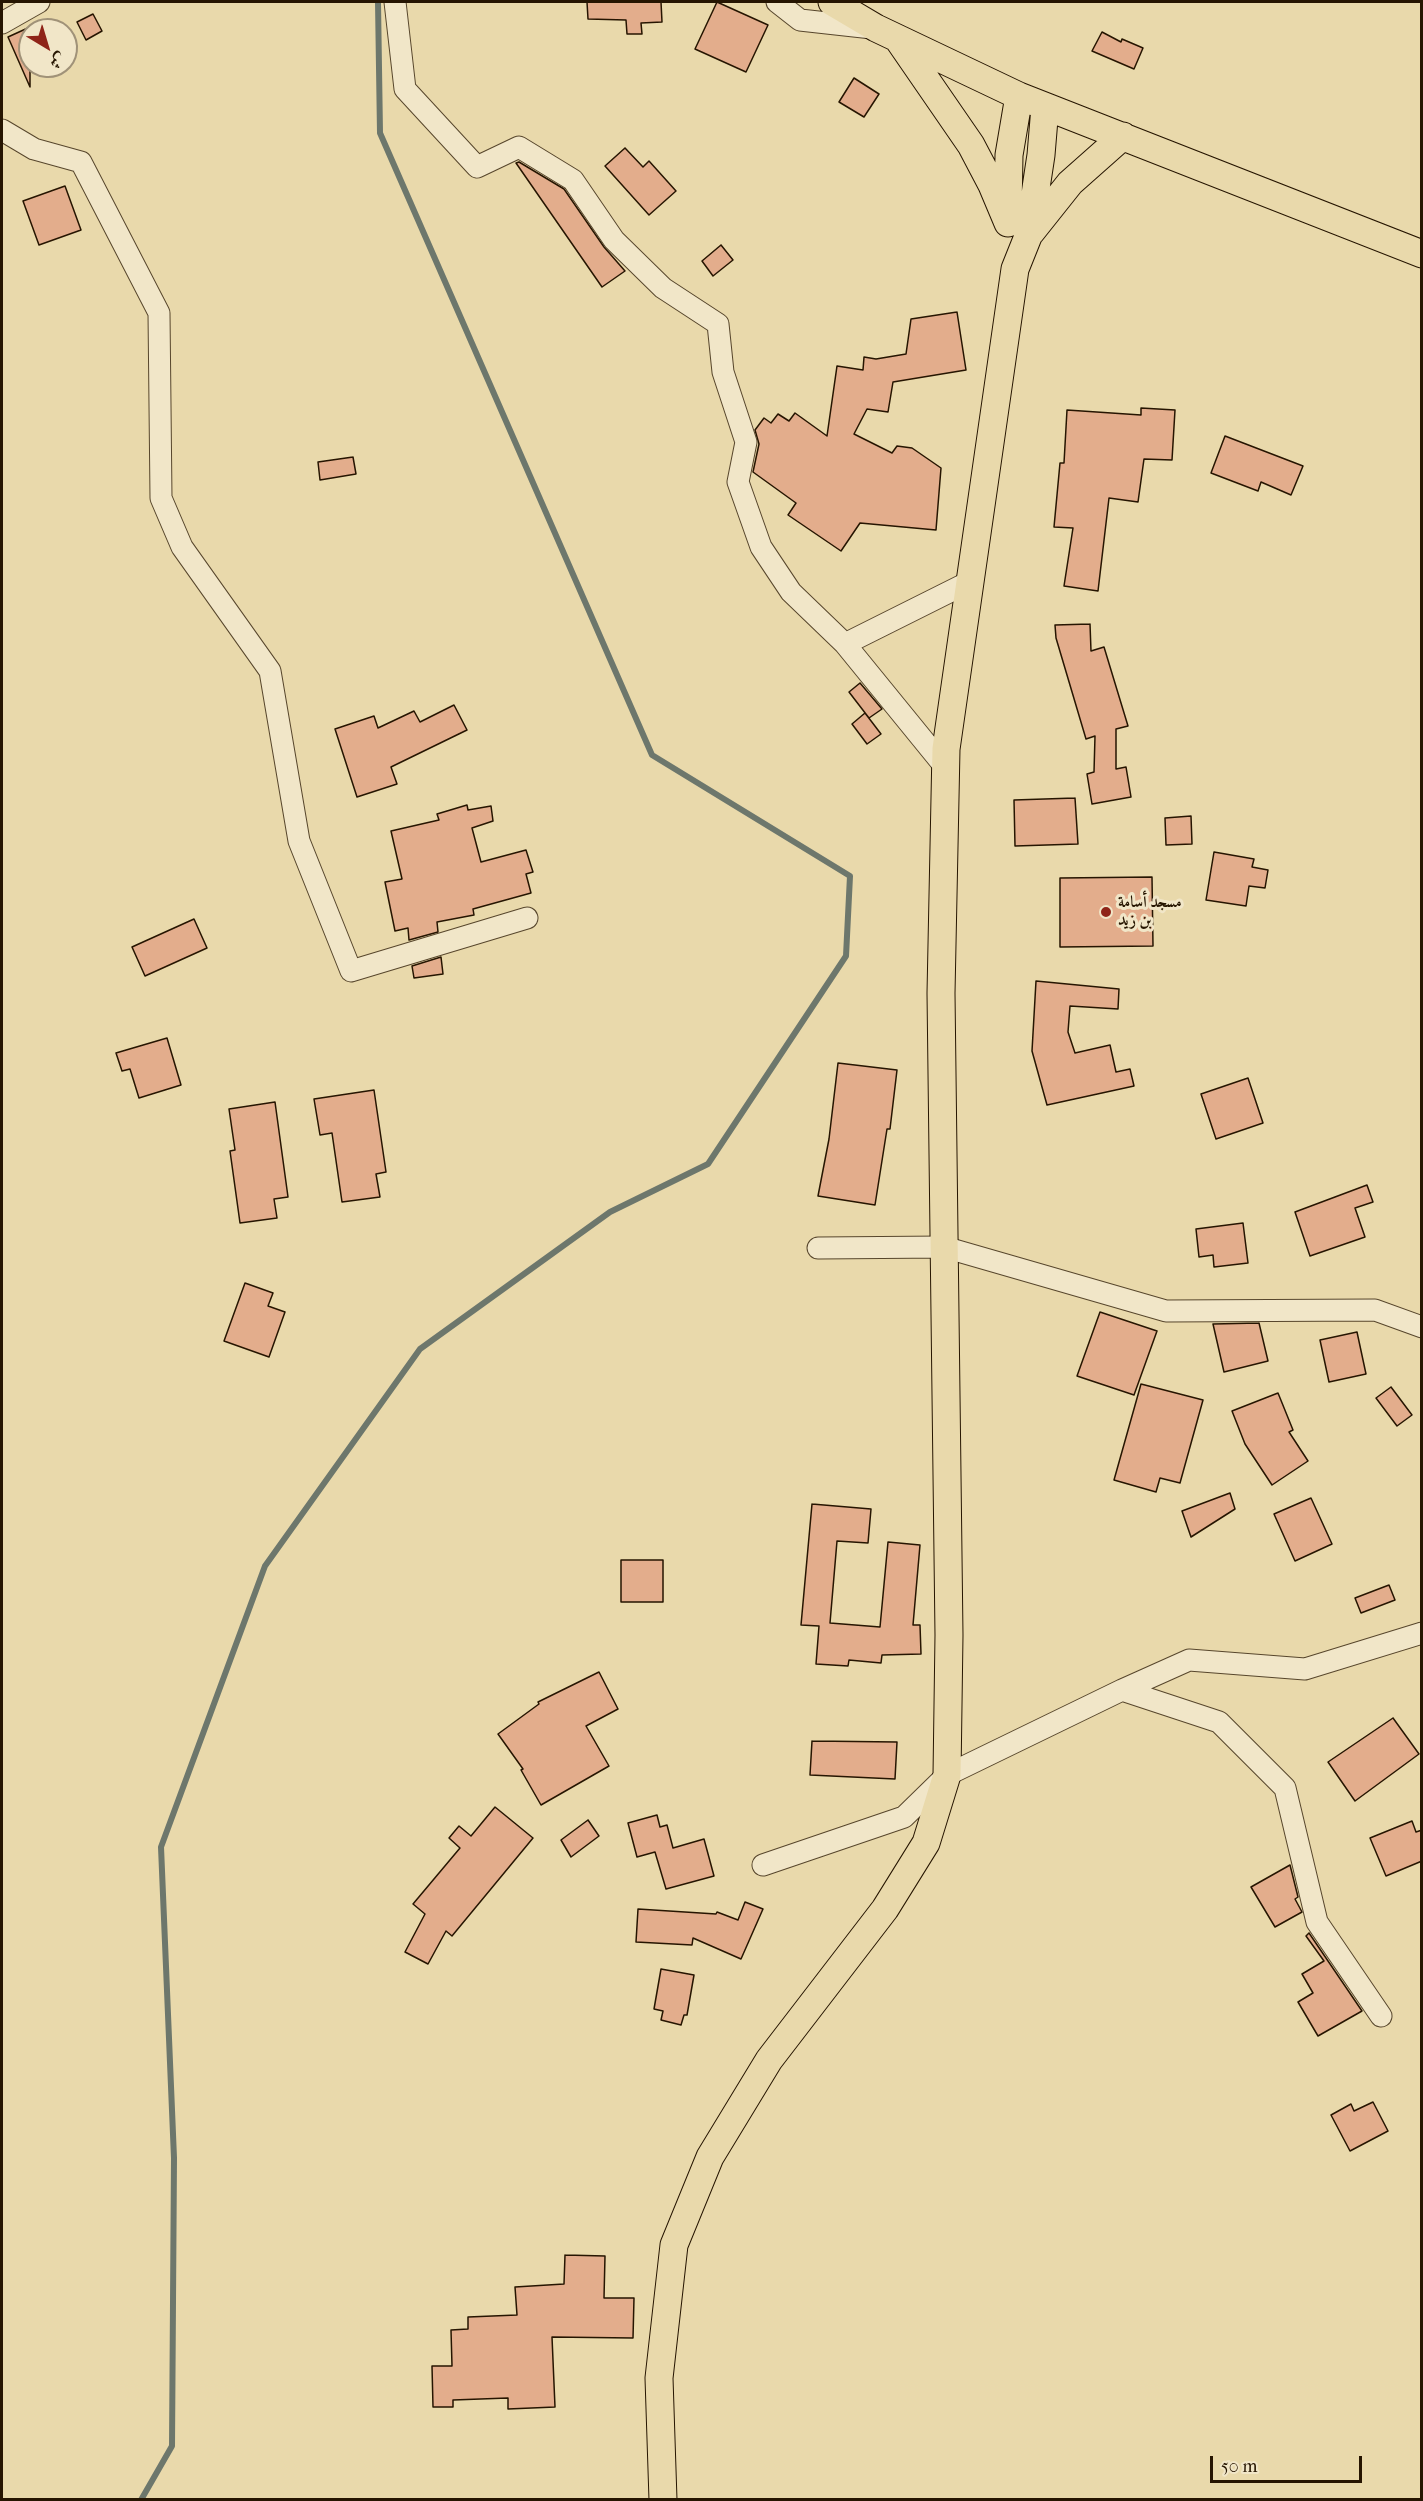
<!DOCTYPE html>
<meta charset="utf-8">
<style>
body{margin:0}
#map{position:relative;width:1423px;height:2501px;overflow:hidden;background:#e9d9ab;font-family:"IM FELL French Canon",Amiri,serif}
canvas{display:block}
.frame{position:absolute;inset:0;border:3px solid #261501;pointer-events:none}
.north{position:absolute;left:18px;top:18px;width:60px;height:60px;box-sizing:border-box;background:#f1e6c8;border:2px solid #a09278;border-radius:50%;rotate:142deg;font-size:16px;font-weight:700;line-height:24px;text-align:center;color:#261501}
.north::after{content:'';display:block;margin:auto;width:21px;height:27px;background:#8f2418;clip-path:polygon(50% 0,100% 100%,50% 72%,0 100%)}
.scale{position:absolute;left:1210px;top:2456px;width:152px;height:27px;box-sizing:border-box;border:3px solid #261501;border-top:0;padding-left:8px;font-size:18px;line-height:21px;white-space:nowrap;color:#261501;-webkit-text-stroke:4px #f1e6c8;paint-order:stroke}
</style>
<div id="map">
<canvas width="1423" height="2501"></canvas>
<div class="frame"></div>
<div class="north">ش</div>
<div class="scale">50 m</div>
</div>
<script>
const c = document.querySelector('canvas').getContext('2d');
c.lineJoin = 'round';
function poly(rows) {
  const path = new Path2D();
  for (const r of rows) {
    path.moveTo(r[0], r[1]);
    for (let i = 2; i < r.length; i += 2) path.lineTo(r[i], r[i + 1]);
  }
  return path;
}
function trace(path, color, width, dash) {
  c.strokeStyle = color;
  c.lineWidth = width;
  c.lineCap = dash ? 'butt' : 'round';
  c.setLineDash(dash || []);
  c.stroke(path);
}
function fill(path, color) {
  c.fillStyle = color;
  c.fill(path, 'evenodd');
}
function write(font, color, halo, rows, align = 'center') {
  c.font = font + ' "IM FELL French Canon",Amiri,serif';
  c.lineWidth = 6;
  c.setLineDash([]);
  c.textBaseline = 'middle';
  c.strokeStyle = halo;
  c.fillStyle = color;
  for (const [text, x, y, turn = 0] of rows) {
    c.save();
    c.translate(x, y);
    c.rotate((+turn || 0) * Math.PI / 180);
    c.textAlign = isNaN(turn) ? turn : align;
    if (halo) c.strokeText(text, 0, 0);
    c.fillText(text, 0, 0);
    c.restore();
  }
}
const stream = poly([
 [141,2500,172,2446,174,2158,161,1847,265,1566,420,1349,610,1212,708,1164,846,956,850,876,652,755,380,133,378,2]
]);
const building = poly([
 [587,2,661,2,662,22,641,23,642,34,627,34,626,20,588,19,587,2],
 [717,2,768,25,746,72,695,49,717,2],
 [93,14,102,31,86,40,77,22,93,14],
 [30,27,30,87,8,37,30,27],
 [1102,32,1121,42,1122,39,1143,48,1134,69,1092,51,1102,32],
 [854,78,879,94,864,117,839,102,854,78],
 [625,148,643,167,649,161,676,191,649,215,605,166,625,148],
 [519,162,564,189,604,247,625,271,602,287,516,163,519,162],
 [65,186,81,230,39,245,23,201,65,186],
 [721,245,733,260,713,276,702,261,721,245],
 [957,312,966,370,893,382,888,412,867,409,854,434,892,453,897,446,912,448,941,468,936,530,860,523,841,551,788,515,796,503,753,472,759,444,755,430,764,418,771,423,778,414,789,421,795,413,827,436,837,366,863,370,864,357,876,359,906,354,911,319,957,312],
 [1141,408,1175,410,1172,460,1144,459,1138,502,1109,498,1098,591,1064,586,1073,528,1054,527,1060,463,1064,463,1067,410,1141,415,1141,408],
 [1225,436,1303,466,1291,495,1261,482,1258,491,1211,473,1225,436],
 [353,457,356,474,320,480,318,462,353,457],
 [1090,624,1091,651,1104,647,1128,726,1116,729,1116,769,1126,767,1131,797,1092,804,1087,774,1094,772,1095,736,1086,739,1056,638,1055,625,1090,624],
 [860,683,882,709,869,718,849,692,860,683],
 [454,705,467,730,391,767,397,784,357,797,335,729,374,716,378,728,414,711,420,722,454,705],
 [865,713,881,734,867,744,852,724,865,713],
 [1075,798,1078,844,1015,846,1014,800,1075,798],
 [467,805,468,810,491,806,493,821,472,828,481,862,526,850,533,872,526,874,531,893,473,909,474,915,437,922,438,932,409,940,408,928,395,931,385,882,402,879,391,831,439,820,437,814,467,805],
 [1191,816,1192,844,1166,845,1165,818,1191,816],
 [1214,852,1254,859,1252,867,1268,870,1265,888,1249,886,1246,906,1206,900,1214,852],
 [1152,877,1153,946,1060,947,1060,878,1152,877],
 [194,919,207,948,145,976,132,947,194,919],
 [441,957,443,974,414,978,412,966,441,957],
 [1036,981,1119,989,1118,1009,1070,1006,1068,1032,1075,1053,1110,1045,1116,1072,1130,1069,1134,1086,1047,1105,1032,1051,1036,981],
 [167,1038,181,1085,139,1098,130,1069,122,1071,116,1053,167,1038],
 [838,1063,897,1070,890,1129,887,1129,875,1205,818,1196,829,1139,838,1063],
 [1248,1078,1263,1123,1216,1139,1201,1094,1248,1078],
 [374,1090,386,1172,376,1174,380,1197,342,1202,332,1133,320,1135,314,1099,374,1090],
 [275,1102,288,1197,274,1199,277,1218,240,1223,230,1151,235,1150,229,1109,275,1102],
 [1367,1185,1373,1202,1355,1208,1365,1237,1310,1256,1295,1212,1367,1185],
 [1243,1223,1248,1263,1214,1267,1213,1255,1199,1257,1196,1229,1243,1223],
 [245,1283,273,1293,268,1306,285,1312,269,1357,224,1341,245,1283],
 [1100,1312,1157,1331,1134,1395,1077,1376,1100,1312],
 [1259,1323,1268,1361,1224,1372,1213,1324,1259,1323],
 [1357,1332,1366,1374,1329,1382,1320,1340,1357,1332],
 [1141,1384,1203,1400,1180,1483,1160,1478,1156,1492,1114,1480,1141,1384],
 [1391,1387,1412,1415,1397,1426,1376,1398,1391,1387],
 [1278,1393,1293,1430,1289,1432,1308,1461,1272,1485,1245,1444,1232,1411,1278,1393],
 [1230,1493,1235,1509,1191,1537,1182,1511,1230,1493],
 [1311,1498,1332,1544,1295,1561,1274,1514,1311,1498],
 [812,1504,871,1509,868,1543,837,1541,830,1623,880,1627,888,1542,920,1545,913,1625,920,1625,921,1654,882,1655,881,1663,849,1660,848,1666,816,1664,819,1626,801,1625,812,1504],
 [621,1560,663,1560,663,1602,621,1602,621,1560],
 [1389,1585,1395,1600,1361,1613,1355,1598,1389,1585],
 [599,1672,618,1709,586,1726,609,1766,541,1805,521,1770,523,1769,498,1734,539,1704,538,1702,599,1672],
 [1393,1718,1419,1754,1355,1801,1328,1762,1393,1718],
 [812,1741,897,1742,895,1779,810,1775,812,1741],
 [495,1807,533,1838,452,1936,446,1931,428,1964,405,1952,425,1914,413,1904,460,1848,449,1838,459,1826,471,1836,495,1807],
 [657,1815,660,1827,667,1825,673,1848,704,1839,714,1876,666,1889,655,1852,637,1857,628,1823,657,1815],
 [588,1820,599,1836,571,1857,561,1840,588,1820],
 [1412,1821,1416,1832,1422,1830,1422,1861,1386,1876,1370,1838,1412,1821],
 [1290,1865,1298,1897,1295,1899,1302,1912,1275,1927,1251,1887,1290,1865],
 [745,1902,763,1909,741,1959,693,1938,692,1945,636,1942,638,1909,716,1914,717,1912,738,1920,745,1902],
 [1309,1933,1362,2011,1318,2036,1298,2002,1313,1993,1302,1974,1324,1961,1306,1936,1309,1933],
 [661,1969,694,1975,687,2015,684,2015,681,2025,661,2020,663,2011,654,2009,661,1969],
 [1373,2102,1388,2131,1350,2151,1331,2115,1351,2104,1354,2111,1373,2102],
 [565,2255,605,2256,604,2298,634,2298,633,2338,552,2337,555,2407,508,2409,508,2398,453,2400,453,2407,433,2407,432,2366,452,2366,451,2330,468,2329,468,2317,517,2315,515,2287,564,2284,565,2255]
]);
const minor = poly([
 [395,2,405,89,477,167,519,147,573,180,614,240,663,288,718,324,723,372,746,442,738,482,761,547,791,592,845,644],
 [777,2,800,20,872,28],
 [2,23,39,2],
 [2,130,34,149,81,162,159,313,161,498,182,547,270,671,299,841,351,971,527,918],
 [946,768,845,644,969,582],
 [818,1248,944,1247,1166,1311,1375,1310,1422,1327],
 [1122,1690,1189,1660,1305,1669,1422,1633],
 [763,1865,904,1817,947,1775,1122,1690,1219,1722,1285,1788,1317,1922,1381,2016]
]);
const major = poly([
 [832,2,876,28,1019,96,1422,254],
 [898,39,971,145,992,185,1008,223],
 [1008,211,1009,155,1019,96],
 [1031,232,1070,183,1123,136],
 [663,2500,659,2378,674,2245,710,2157,769,2060,885,1909,926,1843,947,1775,949,1635,941,993,946,749,1015,269,1029,234,1041,155,1045,107]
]);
const markers = [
 [1106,912,6,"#8f2418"]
];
const poiNames = [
 ["مسجد أسامة",1118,903],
 ["بن زيد",1118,921]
];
trace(stream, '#6d776c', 6);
fill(building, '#e3ad8c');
trace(building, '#261501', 1.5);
trace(minor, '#57462c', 23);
trace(major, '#261501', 29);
trace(minor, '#f1e6c8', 21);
trace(major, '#e9d9ab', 27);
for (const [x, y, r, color] of markers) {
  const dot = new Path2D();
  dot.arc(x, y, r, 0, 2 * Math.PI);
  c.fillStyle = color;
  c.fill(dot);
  trace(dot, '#f1e6c8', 2);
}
write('bold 16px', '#261501', '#f1e6c8', poiNames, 'left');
</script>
